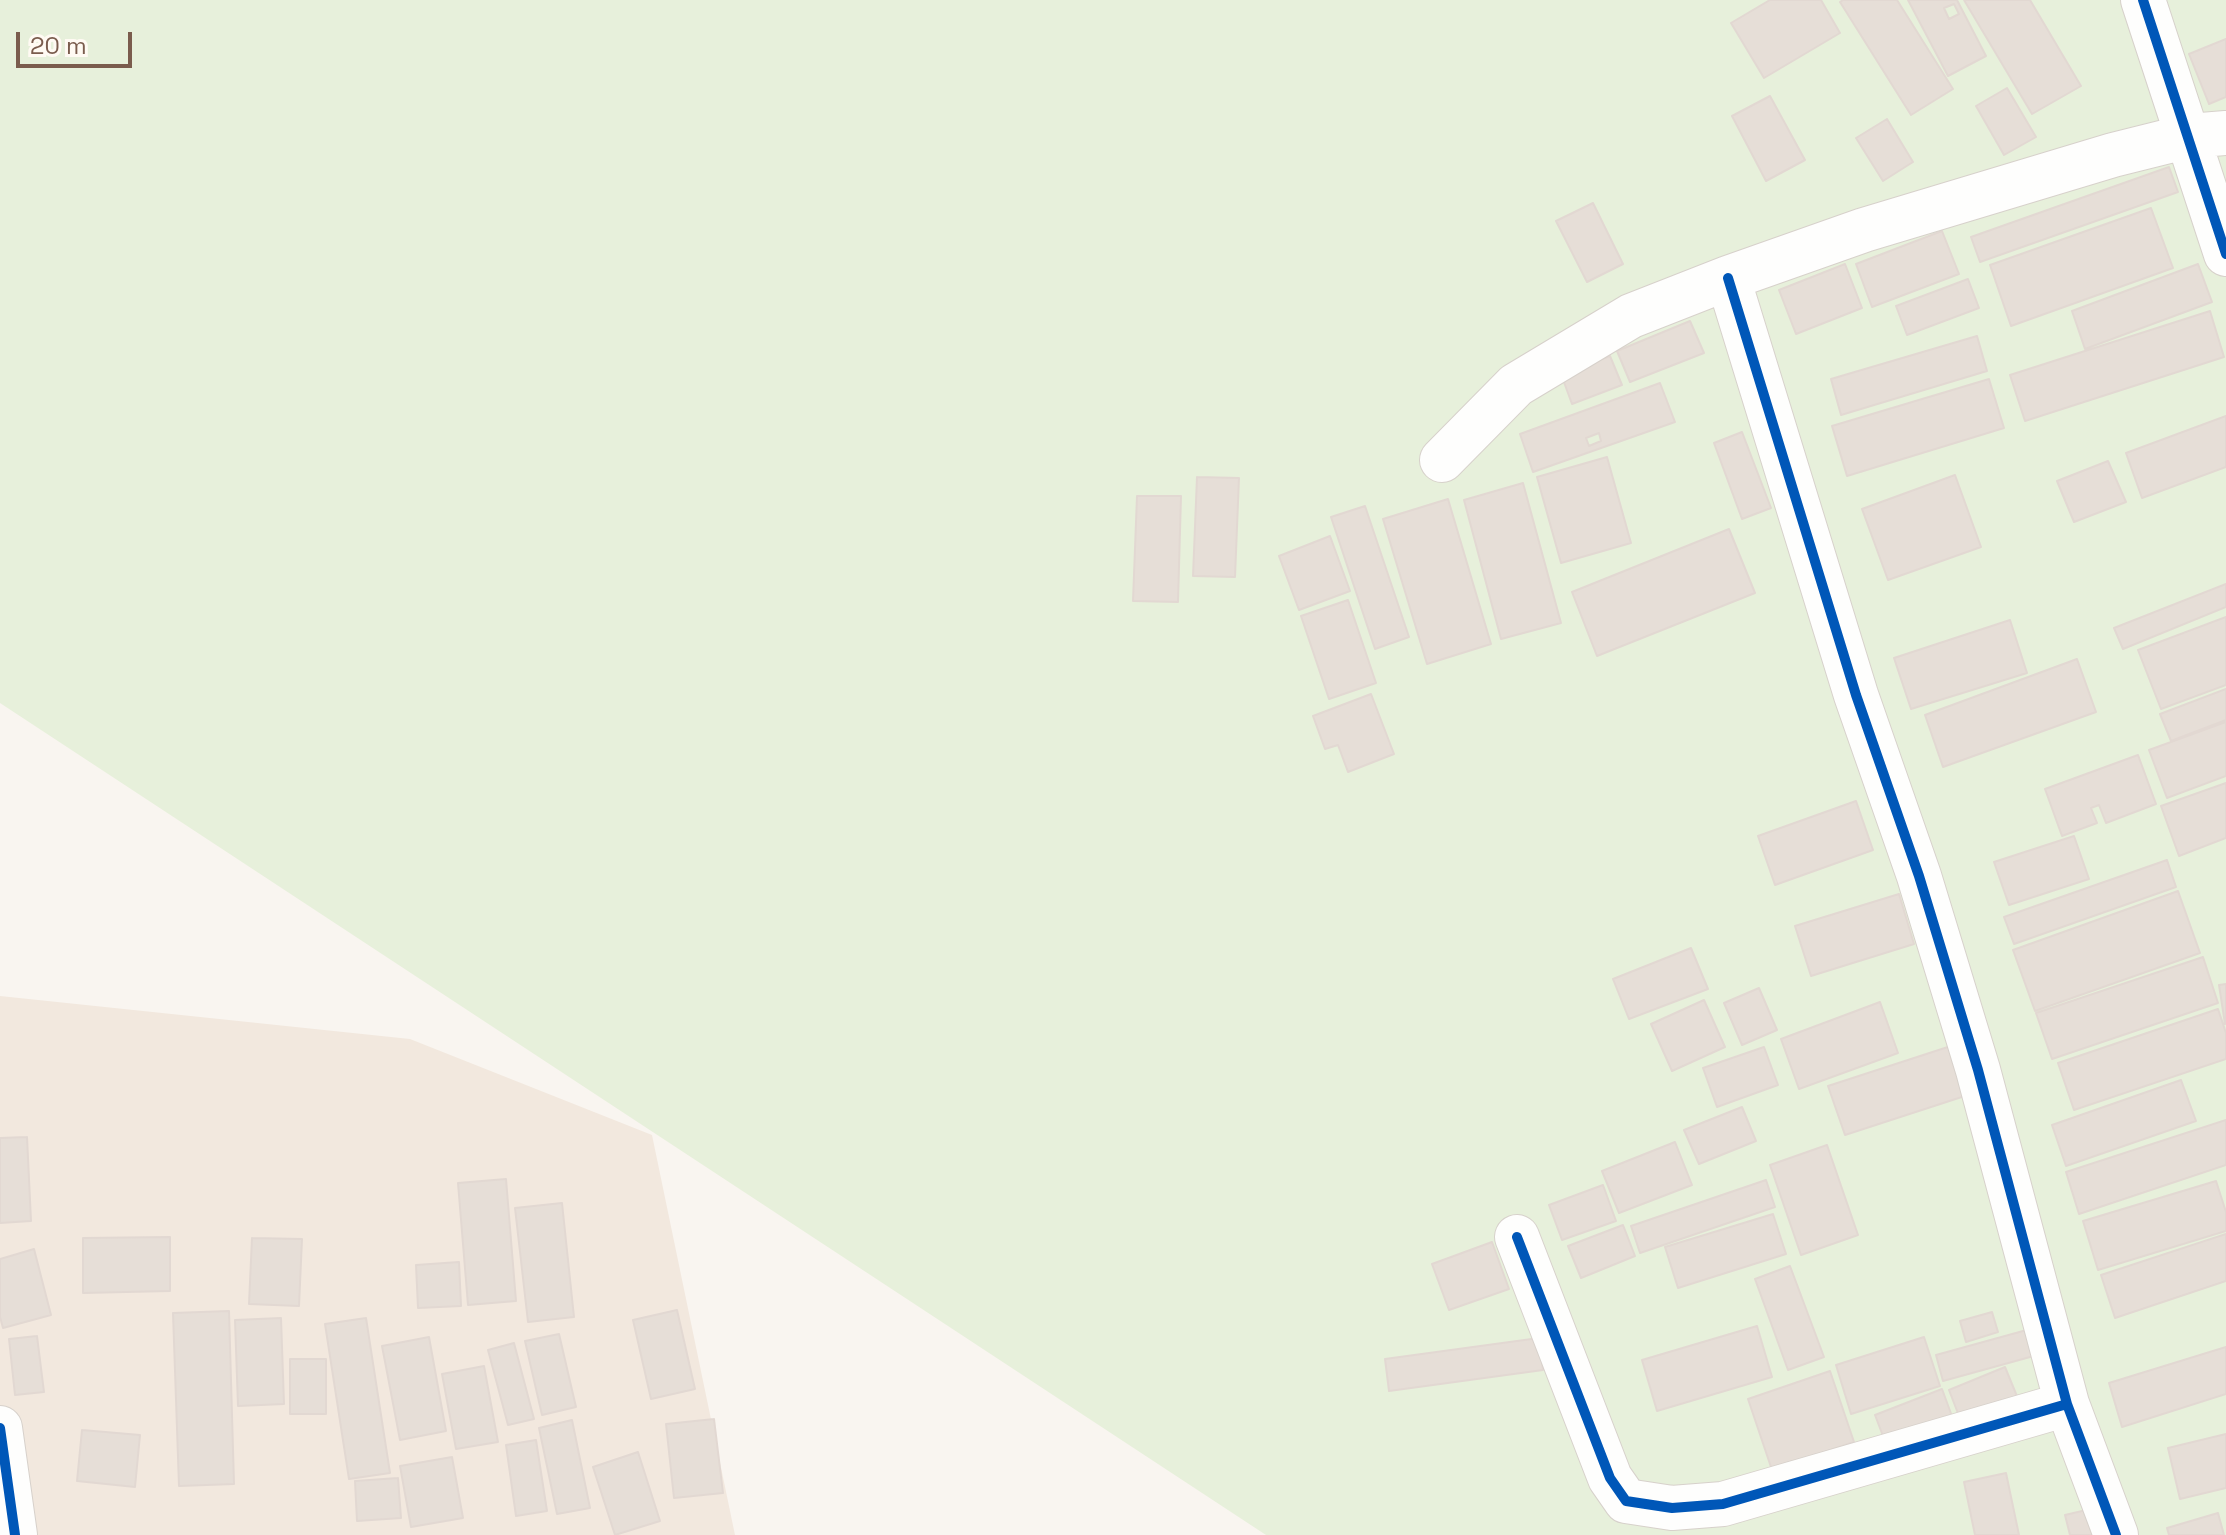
<!DOCTYPE html>
<style>
body{margin:0}
#map{position:relative;width:2226px;height:1535px;overflow:hidden;background:#f9f5f0;font-family:"Space Grotesk",sans-serif}
canvas{display:block}
.scale{position:absolute;left:16px;top:32px;width:116px;height:36px;box-sizing:border-box;border:4px solid #7a5c4d;border-top:0;padding-left:10px;font-size:24px;line-height:28px;white-space:nowrap;color:#7a5c4d;-webkit-text-stroke:6px #fffaf3;paint-order:stroke}
</style>
<div id="map">
<canvas width="2226" height="1535"></canvas>
<div class="scale">20 m</div>
</div>
<script>
const c = document.querySelector('canvas').getContext('2d');
c.lineJoin = 'round';
function fill(path, color) {
  c.fillStyle = color;
  c.fill(path, 'evenodd');
}
function poly(rows) {
  const path = new Path2D();
  for (const r of rows) {
    path.moveTo(r[0], r[1]);
    for (let i = 2; i < r.length; i += 2) path.lineTo(r[i], r[i + 1]);
  }
  return path;
}
function trace(path, color, width, dash) {
  c.strokeStyle = color;
  c.lineWidth = width;
  c.lineCap = dash ? 'butt' : 'round';
  c.setLineDash(dash || []);
  c.stroke(path);
}
const residential = poly([
 [0,996,410,1039,652,1135,735,1535,0,1535]
]);
const green = poly([
 [0,0,2226,0,2226,1535,1266,1535,0,703]
]);
const building = poly([
 [1770,0,1821,0,1840,33,1764,78,1731,23,1770,0],
 [1843,0,1897,0,1953,89,1911,115,1840,2,1843,0],
 [1908,0,1957,0,1986,56,1948,76,1908,0],
 [1954,4,1959,14,1949,19,1944,8,1954,4],
 [1964,0,2030,0,2081,86,2032,114,1964,0],
 [2226,39,2226,97,2209,104,2189,54,2226,39],
 [2007,88,2036,137,2004,155,1976,106,2007,88],
 [1770,96,1805,160,1766,181,1732,116,1770,96],
 [1887,119,1913,162,1883,181,1856,138,1887,119],
 [2169,167,2178,192,1980,262,1971,237,2169,167],
 [1593,203,1623,264,1587,282,1556,221,1593,203],
 [2151,208,2173,268,2011,326,1990,265,2151,208],
 [1942,231,1959,274,1872,307,1856,264,1942,231],
 [1845,264,1862,308,1796,334,1779,290,1845,264],
 [2198,264,2212,302,2085,349,2072,311,2198,264],
 [1968,279,1979,308,1907,335,1896,306,1968,279],
 [2210,311,2224,357,2025,421,2010,375,2210,311],
 [1690,321,1704,353,1630,382,1617,351,1690,321],
 [1977,336,1987,371,1841,415,1831,379,1977,336],
 [1610,356,1622,385,1572,404,1561,374,1610,356],
 [1989,379,2004,428,1847,476,1832,426,1989,379],
 [1660,383,1675,422,1533,472,1520,434,1660,383],
 [1599,433,1601,441,1589,446,1586,438,1599,433],
 [2226,416,2226,467,2142,498,2126,453,2226,416],
 [1742,432,1771,508,1742,519,1714,443,1742,432],
 [1607,457,1631,543,1561,563,1537,477,1607,457],
 [2108,461,2126,502,2074,522,2057,481,2108,461],
 [1955,475,1981,547,1888,580,1862,509,1955,475],
 [1197,477,1239,478,1235,577,1193,576,1197,477],
 [1523,483,1561,623,1501,639,1464,500,1523,483],
 [1137,496,1181,496,1178,602,1133,601,1137,496],
 [1448,499,1491,644,1427,664,1383,519,1448,499],
 [1365,506,1409,637,1375,649,1331,517,1365,506],
 [1729,529,1755,593,1597,656,1572,592,1729,529],
 [1330,536,1350,591,1299,610,1279,556,1330,536],
 [2226,584,2226,607,2123,649,2114,628,2226,584],
 [1348,600,1376,683,1329,699,1301,616,1348,600],
 [2226,617,2226,685,2161,709,2138,650,2226,617],
 [2010,620,2027,673,1911,709,1894,658,2010,620],
 [2077,659,2096,712,1943,767,1925,715,2077,659],
 [2226,689,2226,720,2171,741,2160,714,2226,689],
 [1371,694,1394,754,1348,772,1338,745,1325,749,1313,716,1371,694],
 [2226,722,2226,776,2167,798,2149,750,2226,722],
 [2138,755,2156,804,2106,823,2099,805,2091,808,2097,823,2062,836,2045,789,2138,755],
 [2226,783,2226,838,2179,856,2161,806,2226,783],
 [1856,801,1873,850,1775,885,1758,836,1856,801],
 [2074,836,2089,879,2009,905,1994,862,2074,836],
 [2167,860,2176,887,2014,944,2004,917,2167,860],
 [2178,891,2200,953,2035,1011,2013,950,2178,891],
 [1899,894,1914,944,1811,976,1795,926,1899,894],
 [1691,948,1708,989,1629,1019,1613,979,1691,948],
 [2203,957,2218,1003,2052,1059,2036,1013,2203,957],
 [2226,984,2226,1023,2225,1024,2219,985,2226,984],
 [1759,988,1777,1030,1742,1045,1724,1003,1759,988],
 [1704,1000,1725,1047,1672,1071,1651,1024,1704,1000],
 [1880,1002,1898,1053,1799,1089,1781,1039,1880,1002],
 [2218,1009,2226,1033,2226,1059,2074,1110,2058,1063,2218,1009],
 [1954,1045,1971,1094,1845,1135,1828,1086,1954,1045],
 [1764,1047,1778,1085,1717,1107,1703,1068,1764,1047],
 [2181,1080,2196,1121,2066,1166,2052,1125,2181,1080],
 [1742,1107,1756,1141,1699,1164,1684,1130,1742,1107],
 [2226,1120,2226,1165,2079,1214,2066,1172,2226,1120],
 [27,1137,31,1221,0,1223,0,1138,27,1137],
 [1675,1142,1692,1185,1619,1213,1602,1171,1675,1142],
 [1827,1145,1858,1235,1801,1255,1770,1165,1827,1145],
 [506,1179,516,1301,468,1305,458,1183,506,1179],
 [1766,1180,1775,1207,1640,1253,1631,1226,1766,1180],
 [2216,1181,2226,1212,2226,1231,2098,1270,2083,1221,2216,1181],
 [1603,1185,1616,1221,1562,1240,1549,1205,1603,1185],
 [562,1203,574,1317,528,1322,515,1208,562,1203],
 [1773,1214,1786,1254,1678,1288,1665,1247,1773,1214],
 [1623,1225,1635,1256,1581,1278,1568,1246,1623,1225],
 [2226,1234,2226,1281,2115,1318,2101,1275,2226,1234],
 [170,1237,170,1291,83,1293,83,1238,170,1237],
 [252,1238,302,1239,299,1306,249,1304,252,1238],
 [1492,1242,1509,1289,1449,1310,1432,1264,1492,1242],
 [34,1249,51,1315,3,1328,0,1317,0,1259,34,1249],
 [459,1262,461,1306,418,1308,416,1265,459,1262],
 [1790,1266,1824,1357,1788,1370,1755,1279,1790,1266],
 [677,1310,695,1389,651,1399,633,1320,677,1310],
 [229,1311,234,1484,179,1486,173,1313,229,1311],
 [1992,1312,1998,1332,1966,1342,1960,1321,1992,1312],
 [281,1318,284,1404,238,1406,235,1320,281,1318],
 [366,1318,390,1473,349,1479,325,1324,366,1318],
 [1757,1326,1772,1377,1657,1411,1642,1360,1757,1326],
 [2034,1328,2041,1354,1943,1381,1936,1355,2034,1328],
 [559,1334,576,1407,542,1415,525,1341,559,1334],
 [37,1336,44,1392,15,1395,9,1339,37,1336],
 [429,1337,446,1431,400,1440,382,1346,429,1337],
 [1924,1337,1940,1386,1851,1414,1836,1365,1924,1337],
 [1539,1338,1543,1370,1389,1391,1385,1359,1539,1338],
 [514,1343,534,1419,508,1425,488,1350,514,1343],
 [2226,1347,2226,1394,2122,1427,2109,1383,2226,1347],
 [290,1359,326,1359,326,1414,290,1414,290,1359],
 [484,1366,498,1442,456,1449,442,1374,484,1366],
 [2005,1367,2021,1406,1964,1429,1949,1390,2005,1367],
 [1830,1371,1854,1442,1772,1470,1748,1399,1830,1371],
 [1942,1389,1953,1419,1886,1444,1875,1415,1942,1389],
 [714,1419,723,1493,674,1498,666,1424,714,1419],
 [572,1420,590,1508,557,1514,539,1428,572,1420],
 [82,1430,140,1435,135,1487,77,1481,82,1430],
 [2226,1434,2226,1488,2180,1499,2168,1448,2226,1434],
 [536,1440,547,1511,516,1516,506,1445,536,1440],
 [638,1452,660,1521,615,1535,593,1467,638,1452],
 [452,1457,463,1518,411,1527,400,1466,452,1457],
 [2006,1473,2019,1535,1975,1535,1964,1482,2006,1473],
 [398,1478,401,1518,357,1521,355,1481,398,1478],
 [2095,1508,2101,1535,2070,1535,2065,1515,2095,1508],
 [2218,1513,2224,1535,2169,1535,2167,1528,2218,1513]
]);
const minor = poly([
 [2143,0,2226,254],
 [1728,278,1856,695,1919,876,1978,1070,2067,1404,2116,1535],
 [1442,460,1516,385,1631,316,1728,278,1864,230,2113,155,2189,136,2226,133],
 [1517,1237,1610,1478,1626,1501,1672,1508,1723,1504,2067,1404],
 [0,1428,15,1535]
]);
const cycleway = poly([
 [2143,0,2226,254],
 [1728,278,1856,695,1919,876,1978,1070,2067,1404,2116,1535],
 [1517,1237,1610,1478,1626,1501,1672,1508,1723,1504,2067,1404],
 [0,1428,15,1535]
]);
fill(residential, '#f2e8de');
fill(green, '#e7f0db');
fill(building, '#e6ded7');
trace(building, '#e2d8d2', 2);
trace(minor, '#d7d1cb', 46);
trace(minor, '#fefefd', 44);
trace(cycleway, '#0057b8', 10);
</script>
